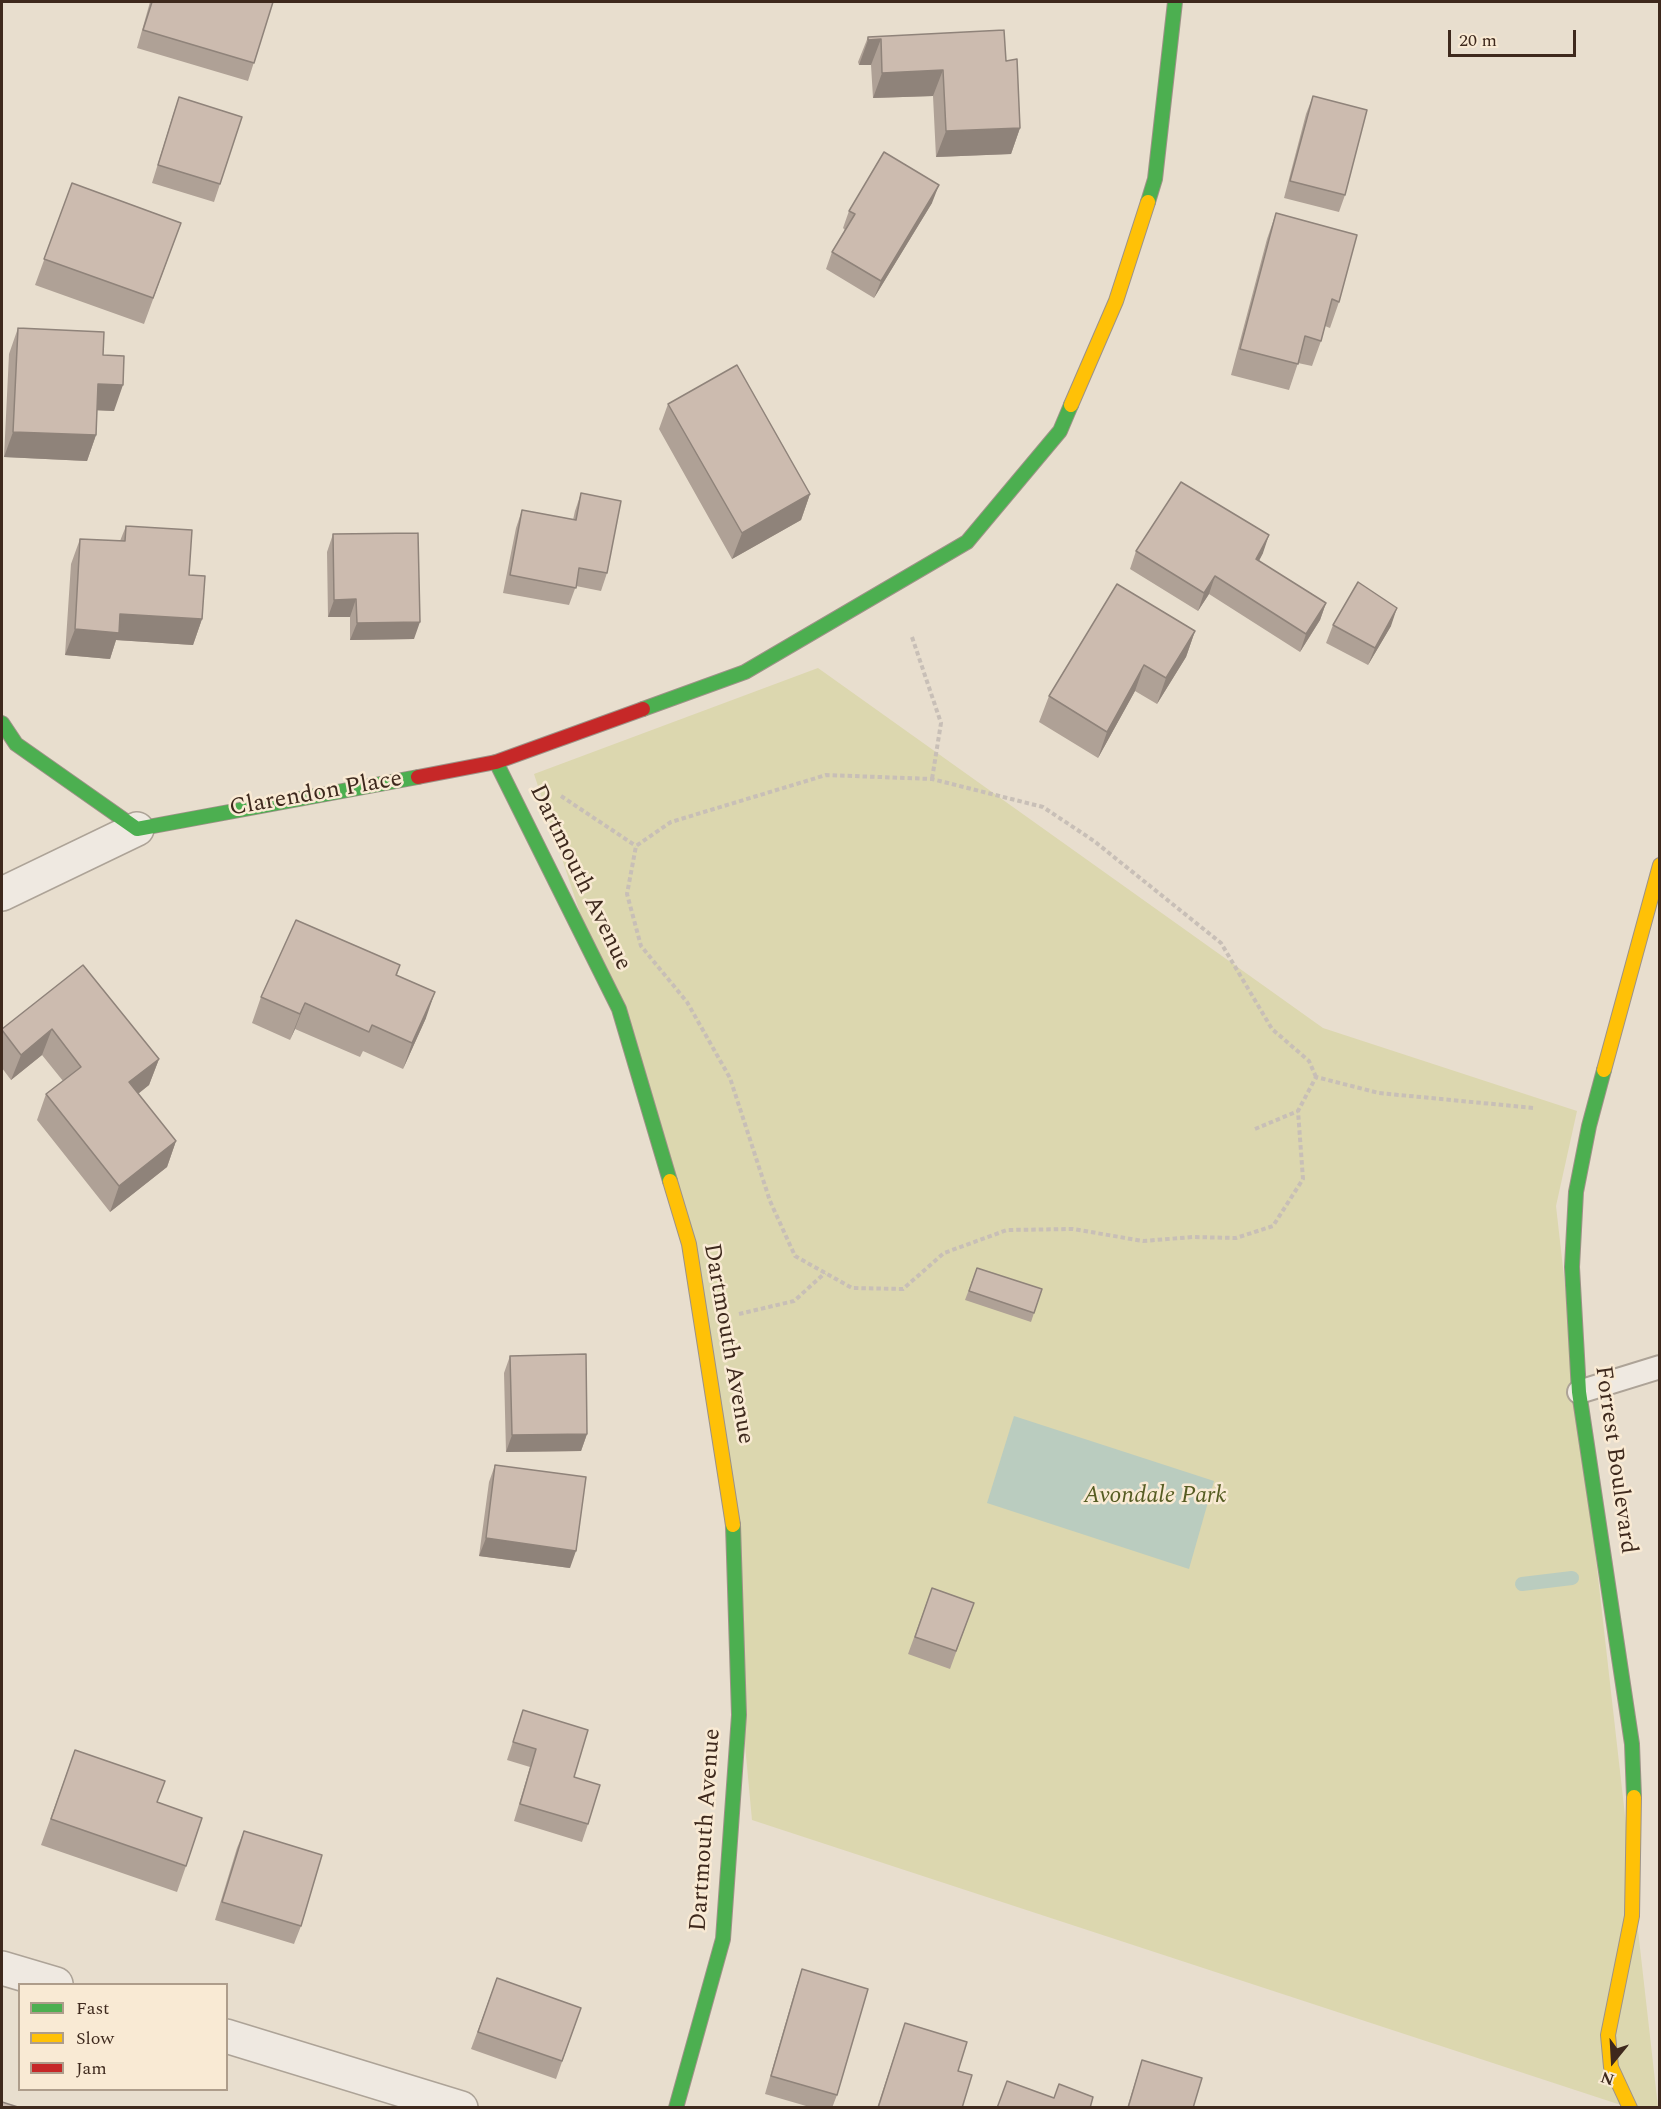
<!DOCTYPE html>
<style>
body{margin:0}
#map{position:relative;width:1661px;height:2109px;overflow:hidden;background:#e8dece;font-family:Spectral,serif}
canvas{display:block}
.frame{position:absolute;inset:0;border:3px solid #3e291d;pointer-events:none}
.legend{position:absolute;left:18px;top:1983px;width:210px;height:108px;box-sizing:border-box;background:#f9ead4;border:2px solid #ae9d8b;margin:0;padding:8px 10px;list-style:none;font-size:18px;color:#3e291d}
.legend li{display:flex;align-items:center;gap:12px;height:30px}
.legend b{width:30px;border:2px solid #ae9d8b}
.north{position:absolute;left:1583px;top:2031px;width:60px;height:60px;-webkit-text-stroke:4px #f9ead4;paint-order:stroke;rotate:198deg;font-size:16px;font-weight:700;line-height:24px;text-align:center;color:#3e291d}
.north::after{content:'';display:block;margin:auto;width:21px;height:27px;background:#3e291d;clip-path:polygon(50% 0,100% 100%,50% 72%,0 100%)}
.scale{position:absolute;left:1448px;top:30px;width:128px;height:27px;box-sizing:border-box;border:3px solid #3e291d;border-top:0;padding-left:8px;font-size:18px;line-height:21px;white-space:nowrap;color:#3e291d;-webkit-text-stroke:4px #f9ead4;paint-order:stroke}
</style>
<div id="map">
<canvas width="1661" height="2109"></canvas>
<div class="frame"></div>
<ul class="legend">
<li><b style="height:8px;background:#4caf50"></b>Fast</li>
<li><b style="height:8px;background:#ffc107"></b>Slow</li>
<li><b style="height:8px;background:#c62828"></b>Jam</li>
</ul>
<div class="north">N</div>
<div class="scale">20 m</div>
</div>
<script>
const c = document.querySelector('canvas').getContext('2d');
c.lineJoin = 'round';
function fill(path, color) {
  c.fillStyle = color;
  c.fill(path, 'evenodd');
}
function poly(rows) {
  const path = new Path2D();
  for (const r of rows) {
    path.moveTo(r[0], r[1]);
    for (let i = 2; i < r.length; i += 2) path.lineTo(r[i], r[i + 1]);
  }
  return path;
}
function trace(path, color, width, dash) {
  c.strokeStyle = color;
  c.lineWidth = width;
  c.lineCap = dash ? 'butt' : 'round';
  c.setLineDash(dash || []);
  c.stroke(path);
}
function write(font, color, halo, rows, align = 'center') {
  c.font = font + ' Spectral,serif';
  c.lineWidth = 5;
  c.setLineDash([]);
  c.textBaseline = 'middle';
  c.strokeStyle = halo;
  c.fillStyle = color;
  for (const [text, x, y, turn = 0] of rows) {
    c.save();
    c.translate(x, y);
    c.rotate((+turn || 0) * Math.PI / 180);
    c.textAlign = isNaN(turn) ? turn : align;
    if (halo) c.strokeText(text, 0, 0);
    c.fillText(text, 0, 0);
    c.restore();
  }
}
const green = poly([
 [818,668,1323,1028,1577,1111,1556,1206,1658,2107,1627,2107,752,1820,702,1282,534,774]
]);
const water = poly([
 [1014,1416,1214,1481,1189,1569,987,1503]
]);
const stream = poly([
 [1522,1584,1572,1578]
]);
const path = poly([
 [912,637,941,723,932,779],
 [561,796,636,846],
 [1316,1077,1309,1061,1272,1029,1221,943,1094,841,1043,807,932,779,826,775,671,822,636,846,627,894,641,946,687,1002,730,1078,770,1201,795,1256,852,1288,903,1289,944,1253,1007,1230,1073,1229,1143,1241,1193,1237,1236,1238,1273,1226,1303,1179,1298,1111,1316,1077,1379,1093,1534,1108],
 [1255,1129,1298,1111],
 [739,1314,794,1301,825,1273]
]);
const lane = poly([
 [1579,1392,1660,1367]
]);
const street = poly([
 [2,894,137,829],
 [2,1968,56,1984],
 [226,2036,461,2108]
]);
const fast = poly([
 [1148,202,1155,179,1175,2],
 [643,709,745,672,967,542,1060,431,1071,405],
 [2,723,16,744,137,829,418,777],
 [496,762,619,1009,670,1181],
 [1604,1070,1589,1126,1576,1192,1572,1267,1579,1392,1632,1744,1634,1797],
 [676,2108,723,1939,739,1715,733,1525]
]);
const slow = poly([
 [1071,405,1116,301,1148,202],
 [1604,1070,1660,865],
 [670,1181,689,1244,733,1525],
 [1630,2108,1611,2067,1608,2035,1632,1916,1634,1797]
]);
const jam = poly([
 [418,777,496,762,643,709]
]);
const wall = poly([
 [150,2,273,2,248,81,137,48],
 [868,37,1006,61,1020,128,1011,154,936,157,933,96,873,98,871,65,859,65,858,62],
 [1313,96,1345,195,1339,212,1284,198,1306,114],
 [179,97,220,184,214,202,152,183,173,115],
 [72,183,181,223,144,324,35,285],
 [932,203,874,298,826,269,832,252,845,230,843,228,849,211],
 [1276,213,1339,302,1330,328,1325,326,1321,341,1312,366,1298,363,1289,390,1231,375,1267,239],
 [18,328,103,355,114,411,97,410,96,435,87,461,4,457,9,354],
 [668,404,810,494,801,520,732,559,659,429],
 [581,493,607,573,601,591,576,586,569,605,503,593,516,528,522,510,573,520,575,511],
 [126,526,189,575,202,619,193,645,116,640,110,659,65,655,71,564,80,539,120,541],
 [333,534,414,639,350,640,350,617,328,617,327,552],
 [1136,551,1263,553,1259,561,1326,603,1320,620,1300,652,1209,594,1198,611,1130,569],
 [1333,625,1391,626,1368,665,1326,643],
 [1195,631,1186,657,1157,704,1135,691,1098,758,1039,722,1049,696],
 [83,965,159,1059,149,1085,138,1094,176,1141,167,1167,110,1212,37,1120,46,1094,63,1081,42,1055,11,1080,2,1068,2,1029],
 [400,965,397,975,426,1018,403,1069,363,1051,360,1057,295,1029,290,1040,252,1023,261,997],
 [977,1268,1042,1289,1031,1322,965,1300],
 [510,1356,587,1434,581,1451,506,1452,504,1373],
 [495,1465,570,1568,479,1556,489,1482],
 [932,1588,974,1603,950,1669,908,1654],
 [523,1710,574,1777,588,1824,582,1842,514,1821,530,1767,507,1760],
 [75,1750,157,1802,186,1866,177,1892,41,1845],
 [244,1831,301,1926,294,1944,215,1920,237,1848],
 [802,1969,837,2095,832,2108,813,2108,765,2094,796,1987],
 [497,1978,581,2008,556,2079,471,2049],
 [905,2023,958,2071,962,2108,877,2108],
 [1142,2060,1193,2108,1127,2108]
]);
const shadedWall = poly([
 [881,39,871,65,859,65,868,40],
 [943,70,933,96,873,98,882,73],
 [1020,128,1011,154,936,157,946,131],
 [939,185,932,203,874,298,881,281],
 [98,384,123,385,114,411,89,410],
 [13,432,96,435,87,461,4,457],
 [810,494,801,520,732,559,742,533],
 [1269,535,1263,553,1250,577,1256,559],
 [1215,576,1209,594,1198,611,1204,593],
 [356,599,350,617,328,617,334,600],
 [1326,603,1320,620,1300,652,1306,634],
 [1397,608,1391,626,1368,665,1375,648],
 [120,614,202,619,193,645,116,640,110,659,65,655,75,629],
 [420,622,414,639,350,640,357,623],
 [1195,631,1186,657,1157,704,1166,678],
 [1144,665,1135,691,1098,758,1107,732],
 [435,992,426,1018,403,1069,412,1043],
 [305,1003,295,1029,290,1040,300,1014],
 [52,1029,42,1055,11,1080,21,1055],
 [159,1059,149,1085,120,1108,129,1082],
 [176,1141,167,1167,110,1212,119,1186],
 [587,1434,581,1451,506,1452,512,1435],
 [486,1538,576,1551,570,1568,479,1556]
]);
const building = poly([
 [152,2,273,2,254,63,143,30,152,2],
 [1004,30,1006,61,1017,59,1020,128,946,131,943,70,882,73,881,39,868,40,868,37,1004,30],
 [1313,96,1367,110,1345,195,1290,181,1313,96],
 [179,97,242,117,220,184,158,165,179,97],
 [884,152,939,185,881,281,832,252,855,214,849,211,884,152],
 [72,183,181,223,153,298,44,259,72,183],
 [1276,213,1357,235,1339,302,1332,299,1321,341,1305,336,1298,364,1240,349,1276,213],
 [18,328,104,332,103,355,124,356,123,385,98,384,96,435,13,432,18,328],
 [737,365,810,494,742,533,668,404,737,365],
 [1181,482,1269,535,1256,559,1326,603,1306,634,1215,576,1204,593,1136,551,1181,482],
 [581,493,621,501,607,573,579,568,576,588,510,575,522,510,576,520,581,493],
 [126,526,192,530,189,575,205,576,202,619,120,614,119,633,75,629,80,539,125,541,126,526],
 [418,533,420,622,357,623,356,599,334,600,333,534,418,533],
 [1358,582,1397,608,1375,648,1333,625,1358,582],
 [1117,584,1195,631,1166,678,1144,665,1107,732,1049,696,1117,584],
 [296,920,400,965,396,975,435,992,412,1043,372,1025,369,1032,305,1003,300,1014,261,997,296,920],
 [83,965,159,1059,129,1082,176,1141,119,1186,46,1094,81,1067,52,1029,21,1055,2,1030,2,1029,83,965],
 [977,1268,1042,1289,1034,1313,969,1291,977,1268],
 [586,1354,587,1434,512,1435,510,1356,586,1354],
 [495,1465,586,1477,576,1551,486,1538,495,1465],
 [932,1588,974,1603,956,1651,915,1637,932,1588],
 [523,1710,588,1730,574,1777,600,1785,588,1824,520,1804,536,1749,513,1742,523,1710],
 [75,1750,165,1781,157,1802,202,1818,186,1866,51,1819,75,1750],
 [244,1831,322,1855,301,1926,222,1902,244,1831],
 [802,1969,868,1989,837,2095,771,2076,802,1969],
 [497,1978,581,2008,562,2061,478,2032,497,1978],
 [905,2023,967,2042,958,2071,972,2075,962,2108,878,2108,905,2023],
 [1142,2060,1202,2078,1193,2108,1128,2108,1142,2060],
 [1007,2081,1054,2098,1059,2084,1093,2097,1090,2108,997,2108,1007,2081],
 [2,2102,21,2108,2,2108,2,2102]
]);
const streetNames = [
 ["Clarendon Place",316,795,-10],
 ["Dartmouth Avenue",579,878,64],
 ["Dartmouth Avenue",727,1344,80],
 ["Forrest Boulevard",1614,1460,82],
 ["Dartmouth Avenue",707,1830,-86]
];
const parkNames = [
 ["Avondale Park",1155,1497]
];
fill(green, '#dcd7af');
fill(water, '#baccbf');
trace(stream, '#baccbf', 14);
trace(lane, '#ada397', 26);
trace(street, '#ada397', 36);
trace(fast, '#9d9287', 16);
trace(slow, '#9d9287', 16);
trace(jam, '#9d9287', 16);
trace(path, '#c8bfb7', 4, [4.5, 3]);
trace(lane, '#efe9e1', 22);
trace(street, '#efe9e1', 33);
trace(fast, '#4caf50', 14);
trace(slow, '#ffc107', 14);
trace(jam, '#c62828', 14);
fill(wall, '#afa196');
fill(shadedWall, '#8f837a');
fill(building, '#ccbbaf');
trace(building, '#8f837a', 1.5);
write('24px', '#3e291d', '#f9ead4', streetNames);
write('italic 24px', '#555c22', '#f9ead4', parkNames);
</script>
